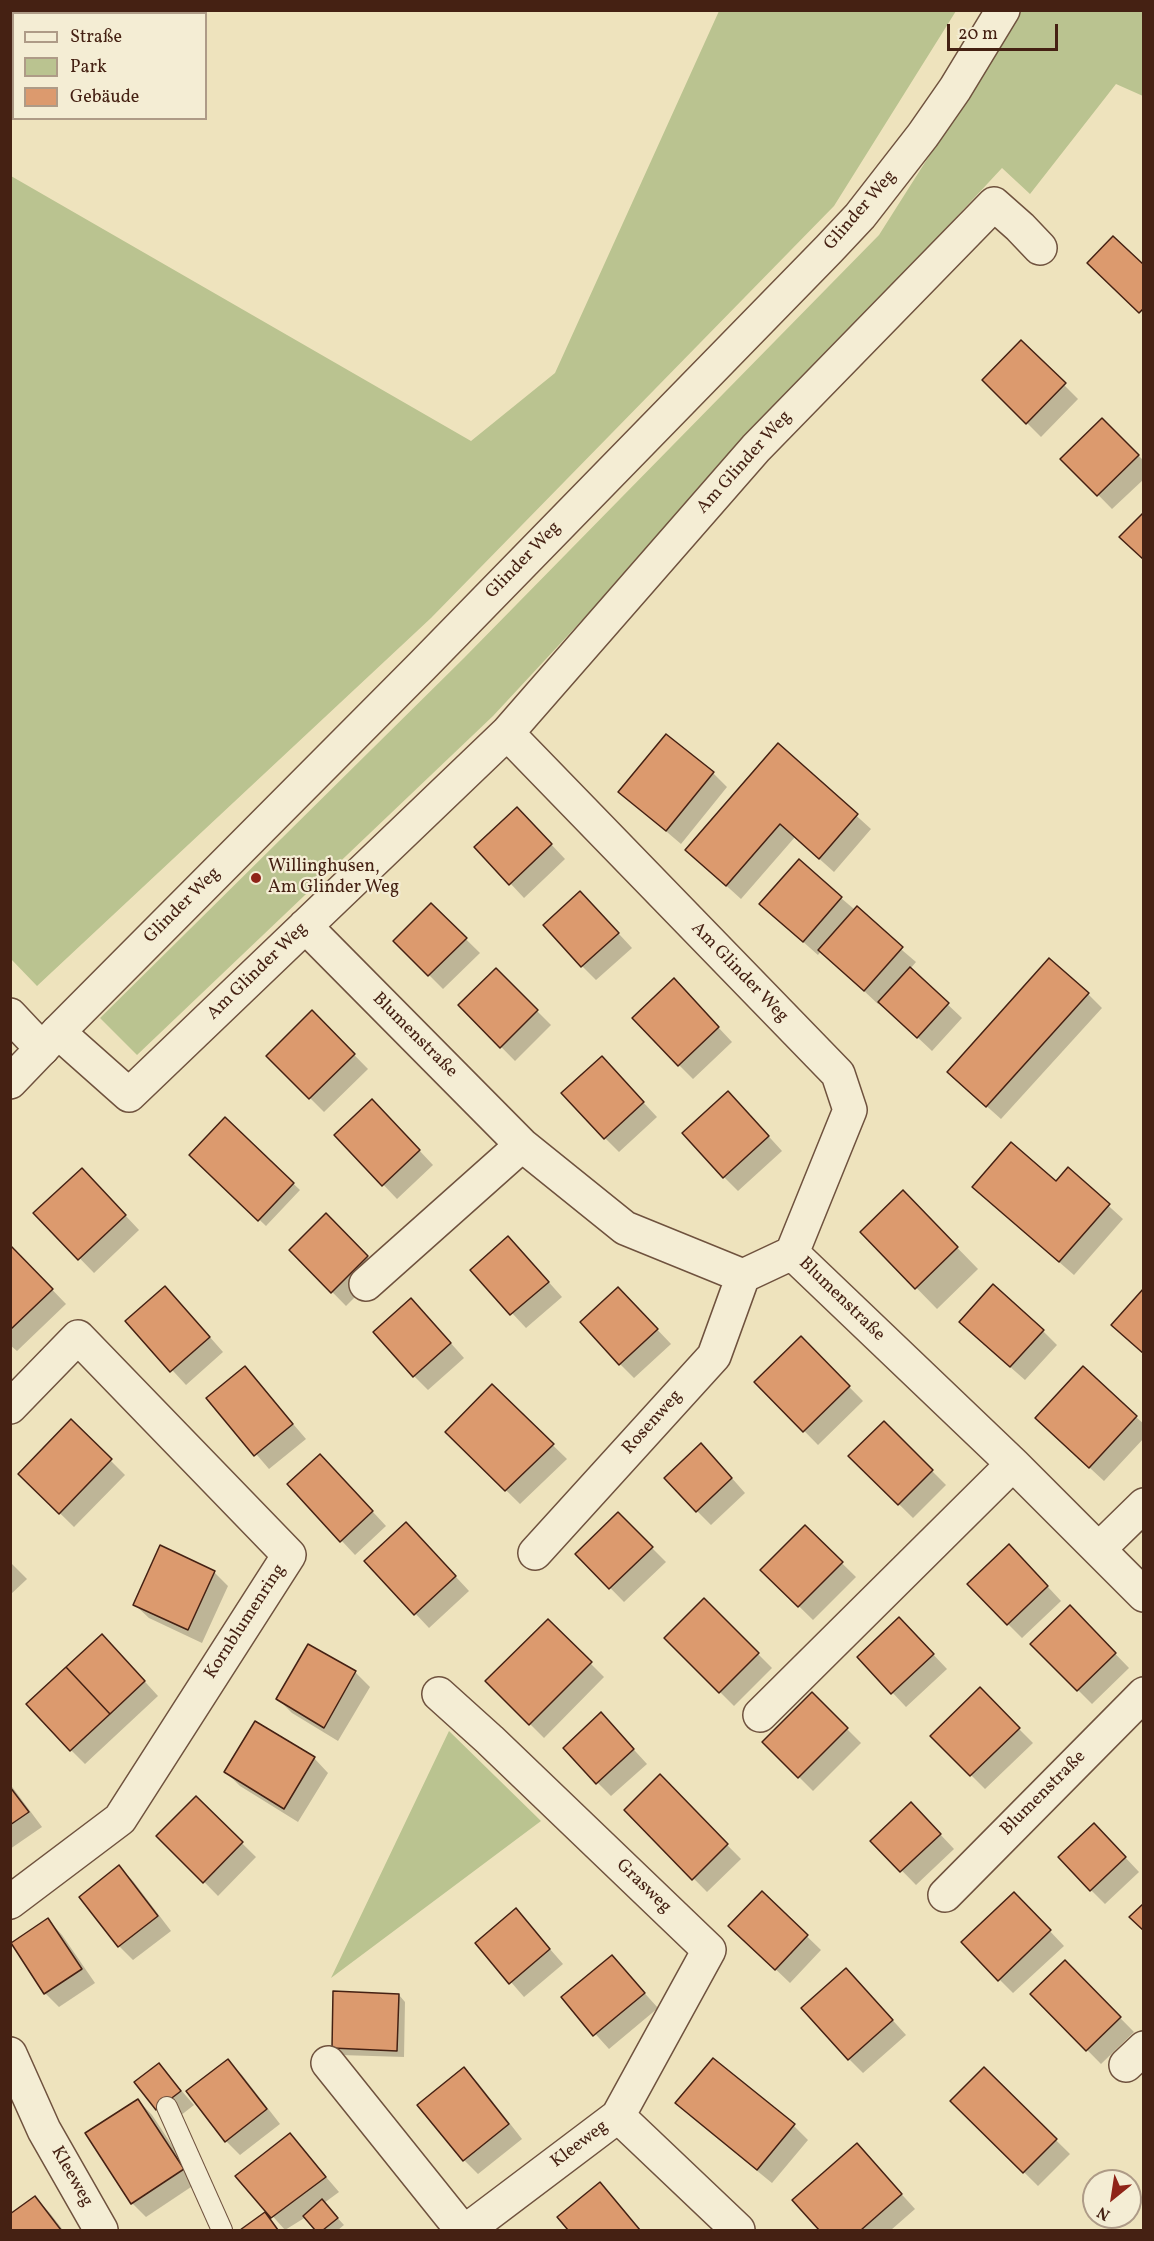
<!DOCTYPE html>
<meta charset="utf-8">
<style>
body{margin:0}
#map{position:relative;width:1154px;height:2241px;overflow:hidden;background:#eee3bd;font-family:Vollkorn,serif}
canvas{display:block}
.frame{position:absolute;inset:0;border:12px solid #452113;pointer-events:none}
.legend{position:absolute;left:12px;top:12px;width:195px;height:108px;box-sizing:border-box;background:#f4edd4;border:2px solid #ae9b87;margin:0;padding:8px 10px;list-style:none;font-size:18px;color:#452113}
.legend li{display:flex;align-items:center;gap:12px;height:30px}
.legend b{width:30px;border:2px solid #ae9b87}
.north{position:absolute;left:1082px;top:2169px;width:60px;height:60px;box-sizing:border-box;background:#f4edd4;border:2px solid #ae9b87;border-radius:50%;rotate:210deg;font-size:16px;font-weight:700;line-height:24px;text-align:center;color:#452113}
.north::after{content:'';display:block;margin:auto;width:21px;height:27px;background:#8f2418;clip-path:polygon(50% 0,100% 100%,50% 72%,0 100%)}
.scale{position:absolute;left:947px;top:24px;width:111px;height:27px;box-sizing:border-box;border:3px solid #452113;border-top:0;padding-left:8px;font-size:18px;line-height:21px;white-space:nowrap;color:#452113;-webkit-text-stroke:4px #f4edd4;paint-order:stroke}
</style>
<div id="map">
<canvas width="1154" height="2241"></canvas>
<div class="frame"></div>
<ul class="legend">
<li><b style="height:8px;background:#f4edd4"></b>Straße</li>
<li><b style="height:16px;background:#bac390"></b>Park</li>
<li><b style="height:16px;background:#dc9a6e"></b>Gebäude</li>
</ul>
<div class="north">N</div>
<div class="scale">20 m</div>
</div>
<script>
const c = document.querySelector('canvas').getContext('2d');
c.lineJoin = 'round';
function fill(path, color) {
  c.fillStyle = color;
  c.fill(path, 'evenodd');
}
function poly(rows) {
  const path = new Path2D();
  for (const r of rows) {
    path.moveTo(r[0], r[1]);
    for (let i = 2; i < r.length; i += 2) path.lineTo(r[i], r[i + 1]);
  }
  return path;
}
function trace(path, color, width, dash) {
  c.strokeStyle = color;
  c.lineWidth = width;
  c.lineCap = dash ? 'butt' : 'round';
  c.setLineDash(dash || []);
  c.stroke(path);
}
function write(font, color, halo, rows, align = 'center') {
  c.font = font + ' Vollkorn,serif';
  c.lineWidth = 4.5;
  c.setLineDash([]);
  c.textBaseline = 'middle';
  c.strokeStyle = halo;
  c.fillStyle = color;
  for (const [text, x, y, turn = 0] of rows) {
    c.save();
    c.translate(x, y);
    c.rotate((+turn || 0) * Math.PI / 180);
    c.textAlign = isNaN(turn) ? turn : align;
    if (halo) c.strokeText(text, 0, 0);
    c.fillText(text, 0, 0);
    c.restore();
  }
}
const green = poly([
 [719,11,956,11,834,206,431,618,37,986,10,958,11,176,471,441,555,373],
 [1021,11,1143,11,1143,96,1116,84,1030,194,1002,168,493,716,137,1055,100,1018,464,658,879,235],
 [449,1731,541,1821,331,1978]
]);
const shadow = poly([
 [1021,342,1078,399,1041,437,984,380],
 [1102,420,1144,461,1144,479,1112,509,1063,459],
 [666,736,713,773,727,787,681,844,620,792],
 [778,745,871,829,834,872,795,837,741,899,687,850],
 [531,823,565,859,524,898,510,883],
 [841,898,916,962,910,969,962,1018,932,1051,880,1002,878,1004,821,951,818,955,776,918],
 [431,905,480,953,443,989,395,941],
 [594,907,632,948,596,980,582,966],
 [496,970,551,1025,515,1061,460,1005],
 [1088,994,1102,1008,1001,1119,964,1086],
 [688,995,732,1042,693,1079,679,1065],
 [312,1012,368,1069,324,1112,268,1056],
 [615,1072,657,1117,619,1152,605,1138],
 [742,1107,782,1151,738,1191,724,1177],
 [386,1115,433,1165,397,1199,336,1135],
 [225,1119,300,1190,266,1226,191,1155],
 [1068,1169,1123,1219,1074,1275,988,1200,1056,1183],
 [96,1184,139,1230,94,1273,36,1213],
 [903,1192,978,1269,937,1309,862,1232],
 [326,1215,381,1271,346,1306,291,1250],
 [10,1246,66,1304,17,1351,10,1345],
 [522,1252,562,1297,526,1328,472,1270],
 [179,1302,223,1352,186,1385,127,1321],
 [632,1303,671,1344,634,1378,620,1364],
 [425,1314,464,1358,428,1390,414,1376],
 [1043,1331,1057,1345,1025,1380,975,1336],
 [801,1338,863,1401,818,1445,756,1382],
 [245,1368,306,1439,269,1469,208,1398],
 [492,1386,567,1459,520,1504,447,1432],
 [1136,1417,1144,1424,1144,1438,1104,1481,1051,1432],
 [71,1421,125,1475,74,1527,20,1474],
 [884,1423,946,1485,913,1518,850,1456],
 [715,1459,745,1493,711,1525,697,1511],
 [334,1470,386,1526,355,1555,289,1484],
 [618,1514,666,1562,624,1602,577,1554],
 [805,1527,856,1577,813,1620,762,1570],
 [420,1538,469,1591,429,1628,366,1561],
 [1023,1560,1061,1601,1022,1638,1008,1624],
 [10,1562,27,1579,10,1595],
 [214,1572,228,1586,202,1643,149,1618,134,1604],
 [704,1600,772,1668,734,1706,666,1638],
 [1070,1607,1129,1668,1092,1704,1032,1644],
 [548,1621,604,1677,544,1738,487,1681],
 [913,1633,947,1669,906,1707,859,1657],
 [309,1646,356,1673,370,1687,338,1741,292,1713,278,1699],
 [116,1650,158,1696,85,1764,71,1750],
 [980,1690,1033,1743,985,1789,932,1736],
 [812,1694,861,1743,813,1791,764,1742],
 [615,1729,647,1764,611,1796,597,1782],
 [314,1758,328,1773,298,1822,240,1786,226,1772],
 [660,1777,741,1859,707,1892,626,1810],
 [10,1784,42,1827,10,1849],
 [196,1798,256,1857,218,1896,159,1836],
 [925,1818,954,1849,916,1885,873,1841],
 [1108,1839,1139,1872,1105,1904,1091,1890],
 [119,1867,133,1881,171,1931,133,1960,119,1946,81,1897],
 [762,1893,821,1950,790,1983,745,1940],
 [1028,1908,1064,1946,1013,1993,999,1979],
 [516,1910,563,1964,524,1997,477,1943],
 [48,1920,62,1935,95,1983,59,2007,45,1993],
 [612,1957,658,2008,609,2049,563,1998],
 [1065,1962,1134,2032,1101,2064,1032,1994],
 [860,1984,906,2035,863,2073,849,2059],
 [399,1995,405,2002,404,2057,340,2055,333,2048],
 [228,2061,242,2075,280,2124,240,2155,226,2141],
 [159,2065,194,2105,171,2123,157,2109,136,2082],
 [464,2069,478,2083,522,2139,478,2174,464,2160],
 [984,2069,1070,2154,1038,2186,952,2101],
 [138,2100,152,2115,197,2183,146,2217,132,2203],
 [677,2103,794,2126,808,2140,772,2183,691,2117],
 [290,2135,339,2192,324,2203,344,2225,338,2230,317,2230,306,2217,285,2230,237,2176],
 [857,2145,915,2209,891,2230,821,2230,794,2200],
 [600,2184,614,2198,640,2230,570,2230,559,2217],
 [35,2198,49,2212,63,2230,10,2230,10,2216],
 [265,2214,279,2230,242,2230]
]);
const building = poly([
 [1113,236,1144,265,1144,308,1139,313,1087,263,1113,236],
 [1021,340,1066,383,1026,424,982,380,1021,340],
 [1102,418,1139,455,1097,496,1060,459,1102,418],
 [1144,512,1144,560,1119,537,1144,512],
 [666,734,714,772,666,831,618,792,666,734],
 [778,743,858,814,819,859,780,824,726,886,685,850,778,743],
 [517,807,552,844,509,885,474,847,517,807],
 [799,859,842,897,803,942,759,904,799,859],
 [580,891,619,933,581,967,543,925,580,891],
 [431,903,467,938,428,976,393,941,431,903],
 [857,906,903,947,864,991,818,950,857,906],
 [1049,958,1089,993,986,1107,947,1072,1049,958],
 [910,967,949,1003,917,1038,878,1002,910,967],
 [496,968,538,1010,500,1048,458,1005,496,968],
 [674,978,719,1027,678,1066,632,1018,674,978],
 [312,1010,355,1054,309,1099,266,1056,312,1010],
 [602,1056,644,1102,604,1139,561,1093,602,1056],
 [728,1091,769,1136,723,1178,682,1133,728,1091],
 [372,1099,420,1150,382,1186,334,1135,372,1099],
 [225,1117,294,1183,258,1221,189,1155,225,1117],
 [1011,1142,1056,1181,1068,1167,1110,1204,1059,1262,972,1187,1011,1142],
 [82,1168,126,1215,78,1260,33,1213,82,1168],
 [903,1190,958,1247,915,1289,860,1232,903,1190],
 [326,1213,368,1256,331,1293,289,1250,326,1213],
 [508,1236,549,1282,510,1315,470,1270,508,1236],
 [10,1245,53,1289,10,1330,10,1245],
 [993,1284,1044,1330,1010,1367,959,1322,993,1284],
 [165,1286,210,1337,170,1372,125,1321,165,1286],
 [618,1287,658,1329,619,1365,580,1322,618,1287],
 [1144,1288,1144,1354,1111,1325,1144,1288],
 [411,1298,451,1343,413,1377,373,1332,411,1298],
 [801,1336,850,1386,803,1432,754,1382,801,1336],
 [245,1366,293,1424,254,1456,206,1398,245,1366],
 [1083,1366,1137,1416,1089,1468,1035,1418,1083,1366],
 [492,1384,554,1444,505,1491,445,1432,492,1384],
 [71,1419,112,1459,59,1514,18,1474,71,1419],
 [884,1421,933,1470,898,1505,848,1456,884,1421],
 [701,1443,732,1478,696,1512,664,1478,701,1443],
 [320,1454,373,1511,340,1542,287,1484,320,1454],
 [618,1512,653,1547,609,1589,575,1554,618,1512],
 [406,1522,456,1576,414,1615,364,1561,406,1522],
 [805,1525,843,1562,798,1607,760,1570,805,1525],
 [1009,1544,1048,1586,1007,1625,967,1584,1009,1544],
 [160,1545,215,1571,188,1630,133,1605,160,1545],
 [704,1598,759,1653,719,1693,664,1638,704,1598],
 [1070,1605,1116,1653,1077,1691,1030,1644,1070,1605],
 [899,1617,934,1654,891,1694,857,1657,899,1617],
 [548,1619,592,1662,529,1725,485,1681,548,1619],
 [102,1634,145,1681,110,1714,66,1667,102,1634],
 [308,1644,356,1671,324,1728,276,1699,308,1644],
 [66,1667,110,1714,70,1751,26,1704,66,1667],
 [980,1687,1020,1728,970,1776,930,1736,980,1687],
 [812,1692,848,1728,798,1778,762,1742,812,1692],
 [601,1712,634,1749,596,1784,563,1748,601,1712],
 [255,1721,315,1757,284,1809,224,1772,255,1721],
 [660,1774,728,1844,692,1880,624,1810,660,1774],
 [10,1787,29,1812,10,1825,10,1787],
 [196,1796,243,1842,203,1883,156,1836,196,1796],
 [911,1802,941,1834,900,1872,870,1841,911,1802],
 [1094,1823,1126,1857,1090,1891,1058,1857,1094,1823],
 [119,1865,158,1916,118,1947,79,1897,119,1865],
 [762,1891,808,1935,775,1970,728,1926,762,1891],
 [1014,1892,1051,1930,998,1981,961,1942,1014,1892],
 [1144,1903,1144,1931,1129,1917,1144,1903],
 [516,1908,550,1949,509,1984,475,1943,516,1908],
 [48,1918,82,1969,44,1994,11,1943,48,1918],
 [612,1955,645,1993,593,2036,561,1997,612,1955],
 [1065,1960,1121,2017,1086,2051,1030,1994,1065,1960],
 [846,1968,893,2020,848,2060,801,2008,846,1968],
 [333,1991,399,1994,397,2051,332,2048,333,1991],
 [713,2058,795,2124,757,2170,675,2103,713,2058],
 [228,2059,267,2109,225,2142,186,2091,228,2059],
 [159,2063,181,2091,156,2110,134,2082,159,2063],
 [464,2067,509,2124,463,2161,417,2105,464,2067],
 [984,2067,1057,2139,1023,2173,950,2101,984,2067],
 [138,2099,184,2169,131,2204,85,2133,138,2099],
 [290,2133,326,2177,271,2218,235,2176,290,2133],
 [857,2143,902,2194,861,2230,819,2230,792,2200,857,2143],
 [600,2182,640,2230,568,2230,557,2217,600,2182],
 [35,2196,61,2230,10,2230,10,2214,35,2196],
 [322,2199,338,2218,323,2230,315,2230,303,2216,322,2199],
 [265,2212,278,2230,240,2230,265,2212]
]);
const service = poly([
 [167,2107,222,2230]
]);
const minor = poly([
 [507,733,838,1074,850,1110,792,1253],
 [305,926,522,1145,625,1228,743,1276,792,1253,1013,1464,1144,1595],
 [10,1015,42,1049],
 [58,1032,129,1095,507,733,756,448,994,204,1020,227,1040,248],
 [366,1284,522,1145],
 [10,1407,78,1337,289,1555,120,1819,10,1902],
 [1099,1549,1144,1505],
 [535,1553,714,1356,743,1276],
 [439,1694,490,1740,709,1950,618,2116],
 [760,1715,1013,1464],
 [945,1895,1144,1694],
 [10,2054,44,2130,101,2230],
 [328,2063,462,2230],
 [1126,2065,1144,2048],
 [467,2230,618,2116,738,2230]
]);
const tertiary = poly([
 [10,1082,58,1032,422,666,829,249,860,216,923,135,955,89,1003,10]
]);
const markers = [
 [256,878,6,"#8f2418"]
];
const streetNames = [
 ["Glinder Weg",861,211,-49],
 ["Am Glinder Weg",745,463,-48],
 ["Glinder Weg",524,561,-46],
 ["Glinder Weg",183,906,-45],
 ["Am Glinder Weg",258,972,-44],
 ["Am Glinder Weg",739,973,46],
 ["Blumenstraße",414,1036,45],
 ["Blumenstraße",841,1300,44],
 ["Rosenweg",653,1423,-48],
 ["Kornblumenring",246,1622,-57],
 ["Blumenstraße",1044,1794,-45],
 ["Grasweg",643,1887,44],
 ["Kleeweg",580,2145,-37],
 ["Kleeweg",71,2177,60]
];
const poiNames = [
 ["Willinghusen,",268,868],
 ["Am Glinder Weg",268,889]
];
fill(green, '#bac390');
fill(shadow, '#0003');
fill(building, '#dc9a6e');
trace(building, '#452113', 1.5);
trace(service, '#6f523e', 22);
trace(minor, '#6f523e', 36);
trace(tertiary, '#6f523e', 36);
trace(service, '#f4edd4', 20);
trace(minor, '#f4edd4', 33);
trace(tertiary, '#f4edd4', 33);
for (const [x, y, r, color] of markers) {
  const dot = new Path2D();
  dot.arc(x, y, r, 0, 2 * Math.PI);
  c.fillStyle = color;
  c.fill(dot);
  trace(dot, '#f4edd4', 2);
}
write('18px', '#452113', '#f4edd4', streetNames);
write('18px', '#452113', '#f4edd4', poiNames, 'left');
</script>
